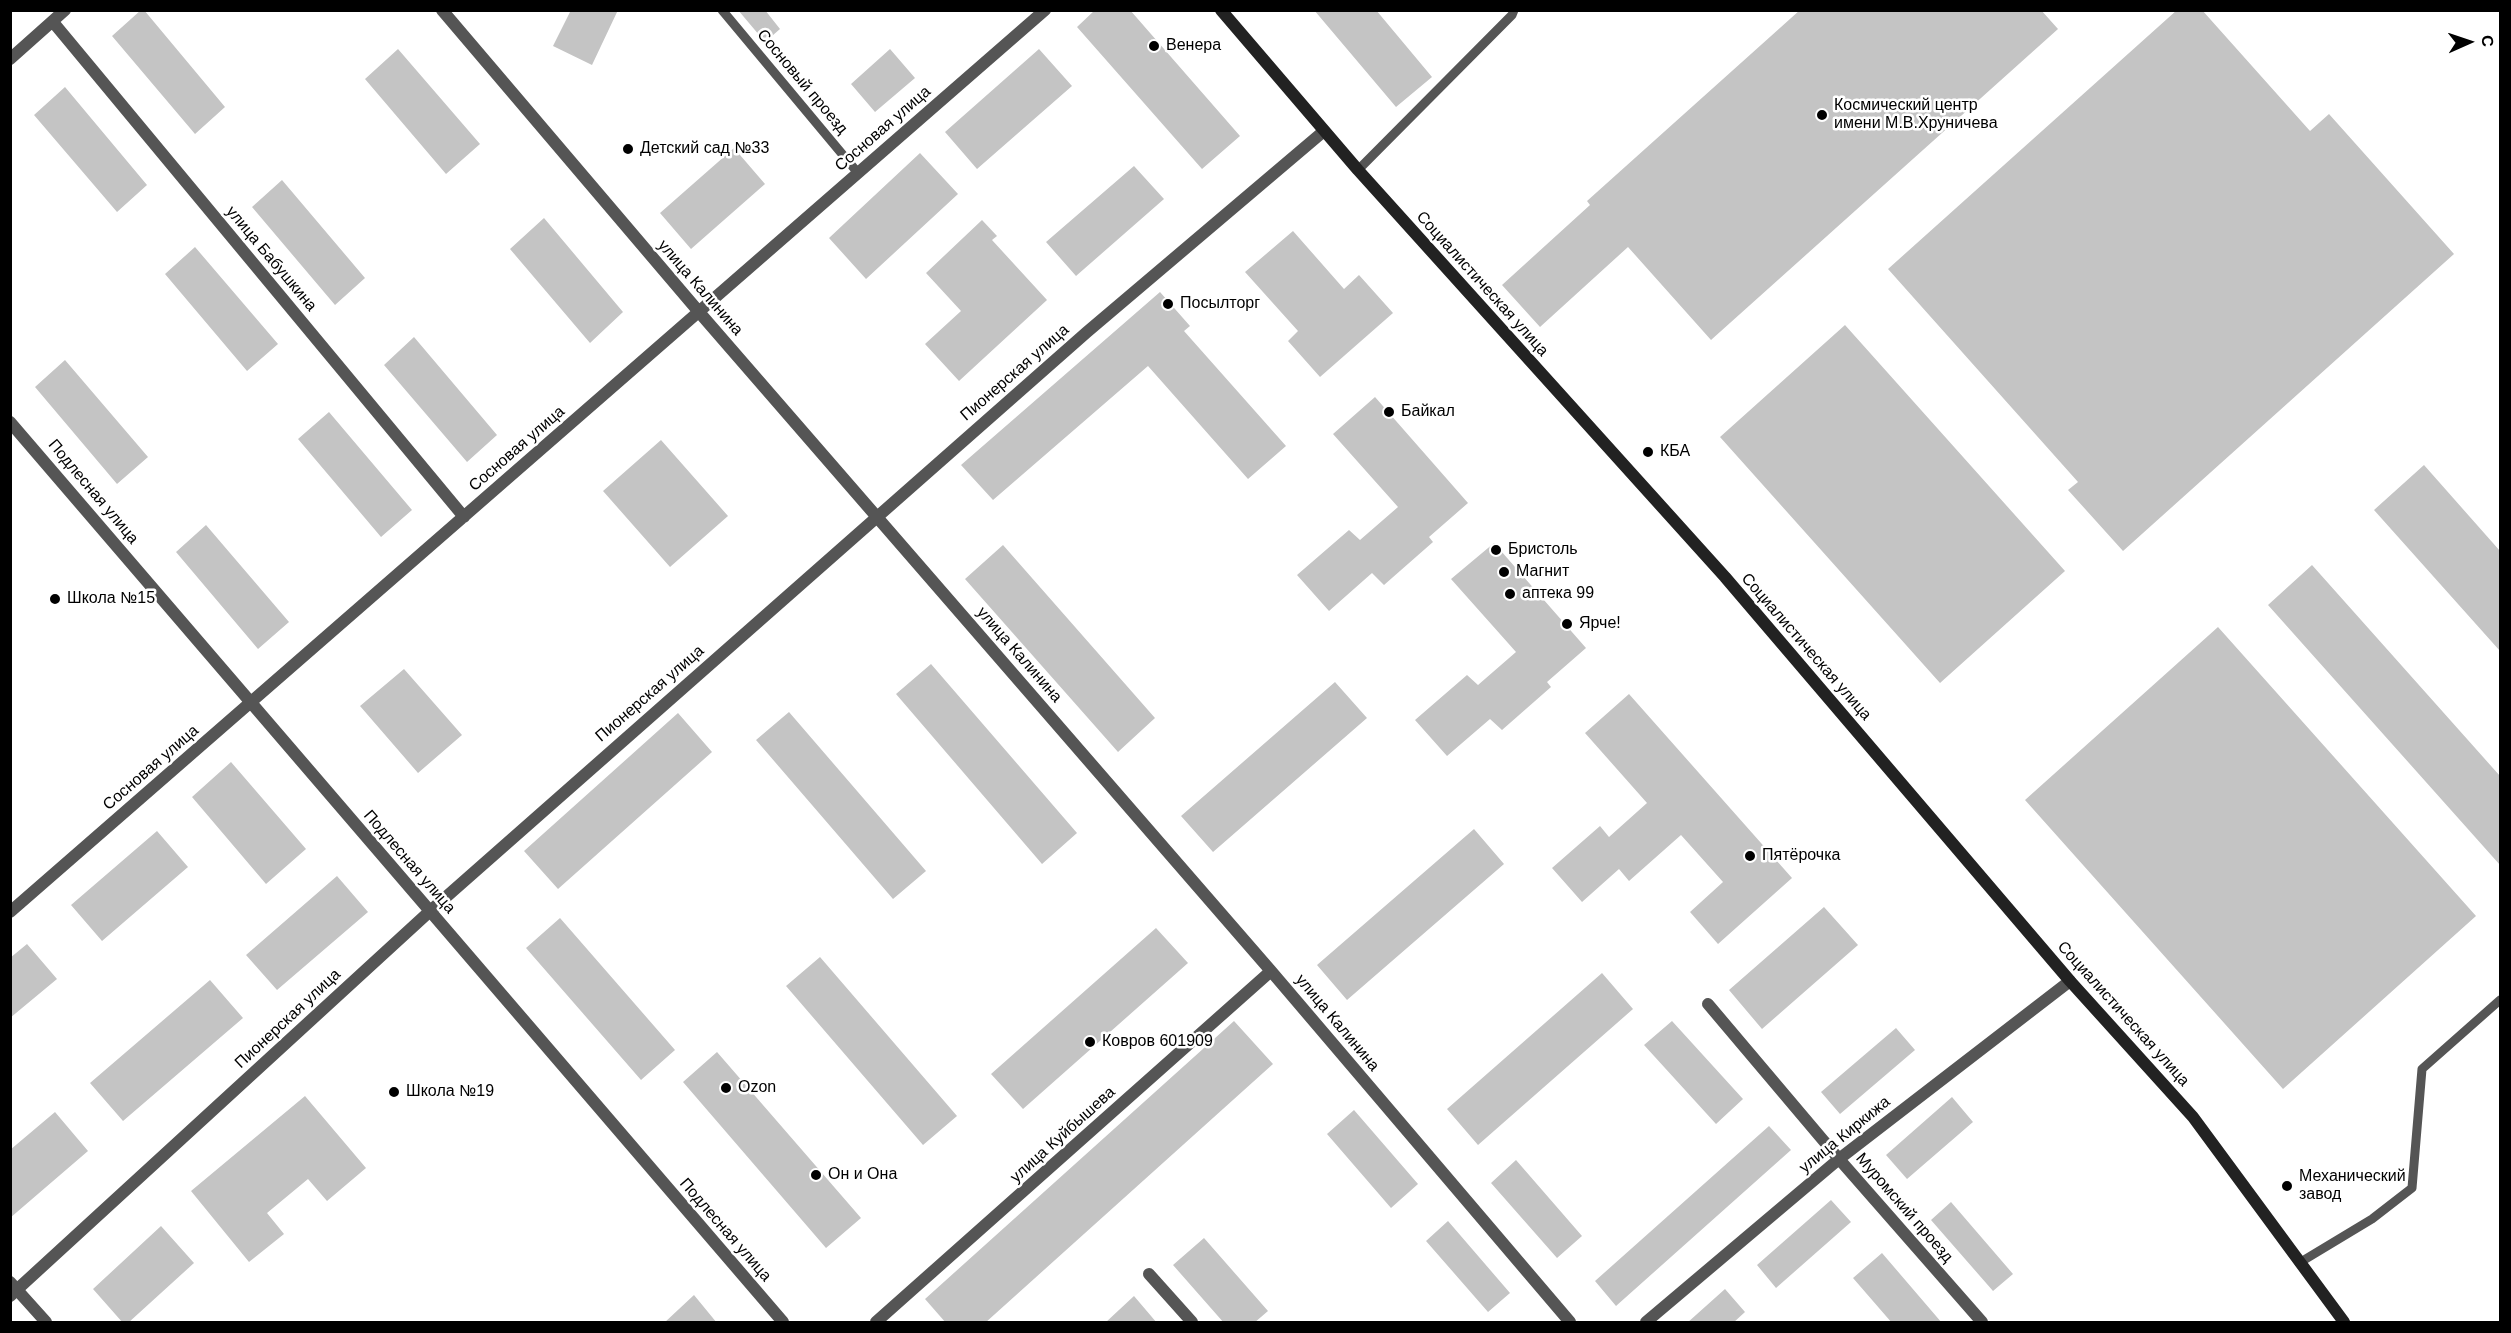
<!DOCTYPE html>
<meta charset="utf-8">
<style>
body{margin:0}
#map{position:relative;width:2511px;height:1333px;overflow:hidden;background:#fff;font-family:Helvetica,sans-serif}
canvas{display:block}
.frame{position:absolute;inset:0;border:12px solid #000;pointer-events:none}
.north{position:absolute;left:2439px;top:12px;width:60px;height:60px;-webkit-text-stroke:4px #fff;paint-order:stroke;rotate:87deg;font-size:16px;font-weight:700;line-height:24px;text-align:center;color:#000}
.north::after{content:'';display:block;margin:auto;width:21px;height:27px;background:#000;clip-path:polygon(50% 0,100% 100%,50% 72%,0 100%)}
</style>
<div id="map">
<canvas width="2511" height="1333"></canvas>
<div class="frame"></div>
<div class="north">С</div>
</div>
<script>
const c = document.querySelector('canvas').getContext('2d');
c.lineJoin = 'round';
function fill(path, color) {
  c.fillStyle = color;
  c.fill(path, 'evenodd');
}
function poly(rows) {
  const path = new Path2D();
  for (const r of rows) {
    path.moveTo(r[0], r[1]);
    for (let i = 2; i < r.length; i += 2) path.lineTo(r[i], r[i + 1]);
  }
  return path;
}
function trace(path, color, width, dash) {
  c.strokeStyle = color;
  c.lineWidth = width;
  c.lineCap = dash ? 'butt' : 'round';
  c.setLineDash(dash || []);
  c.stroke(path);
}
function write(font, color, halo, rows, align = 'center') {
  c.font = font + ' Helvetica,sans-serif';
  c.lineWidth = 5;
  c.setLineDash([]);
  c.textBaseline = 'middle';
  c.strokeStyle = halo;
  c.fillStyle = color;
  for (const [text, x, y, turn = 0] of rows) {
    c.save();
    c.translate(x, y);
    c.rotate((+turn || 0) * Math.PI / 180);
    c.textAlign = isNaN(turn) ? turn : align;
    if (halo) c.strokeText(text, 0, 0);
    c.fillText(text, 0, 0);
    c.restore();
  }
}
const building = poly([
 [141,10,144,10,225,107,195,134,112,36],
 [571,10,618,10,592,65,553,46],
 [738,10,765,10,780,29,765,42],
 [1095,10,1130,10,1240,136,1202,169,1077,27],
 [1314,10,1376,10,1432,77,1396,107],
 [1800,10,2041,10,2058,29,1711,340,1628,247,1540,327,1502,285,1590,205,1587,201],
 [2177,10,2202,10,2310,131,2329,114,2454,254,2123,551,2068,490,2078,482,1888,269],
 [398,49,480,144,446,174,365,79],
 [890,49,915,78,875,112,851,84],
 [1039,49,1072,86,977,169,945,132],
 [65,87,147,185,117,212,34,115],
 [734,148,765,184,691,249,660,213],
 [920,153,958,194,866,279,829,238],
 [1134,166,1164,199,1076,276,1046,242],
 [282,180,365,278,335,305,252,207],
 [544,218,623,312,590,343,510,249],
 [982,220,997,236,992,240,1047,300,959,381,925,344,961,311,926,273],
 [1293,231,1344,289,1359,275,1393,313,1320,377,1288,341,1298,331,1245,272],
 [195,247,278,344,247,371,165,274],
 [1160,292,1190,326,1184,331,1286,446,1248,479,1148,366,993,500,961,465],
 [1845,325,2065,571,1940,683,1720,437],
 [414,337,497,435,467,462,384,365],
 [65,360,148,457,117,484,35,387],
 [1375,397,1468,503,1429,537,1433,542,1384,585,1372,573,1329,611,1297,575,1349,530,1360,540,1398,507,1333,434],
 [329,412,412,510,381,537,298,439],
 [661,440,728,516,670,567,603,491],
 [2424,465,2500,551,2500,651,2374,510],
 [206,525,289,622,258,649,176,552],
 [1494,543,1586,648,1547,682,1551,687,1502,730,1490,719,1447,756,1415,720,1467,675,1478,685,1516,652,1451,579],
 [1003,545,1155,718,1118,752,965,579],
 [2312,565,2500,776,2500,865,2268,605],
 [2218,627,2476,916,2283,1089,2025,800],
 [931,664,1077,833,1042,864,896,694],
 [404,669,462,735,418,773,360,706],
 [1335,682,1367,718,1213,852,1181,816],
 [1629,694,1792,878,1718,944,1690,912,1723,882,1681,835,1629,881,1619,869,1582,902,1552,868,1600,826,1609,837,1647,803,1585,733],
 [789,712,926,871,893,899,756,740],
 [678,713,712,752,558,889,524,851],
 [231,762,306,849,266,884,192,797],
 [1474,829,1504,864,1347,1000,1317,965],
 [157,831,188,867,102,941,71,905],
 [337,876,368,912,277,990,246,955],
 [1824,907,1858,945,1762,1029,1729,990],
 [560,918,675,1050,641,1080,526,948],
 [1156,928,1188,963,1023,1109,991,1074],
 [27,944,57,979,10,1018,10,958],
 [820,957,957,1116,923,1145,786,986],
 [1602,973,1633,1009,1478,1145,1447,1109],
 [210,980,243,1018,123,1121,90,1083],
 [1234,1021,1273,1064,985,1323,946,1323,925,1299],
 [1672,1021,1743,1099,1716,1124,1644,1045],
 [1896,1028,1915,1050,1840,1114,1821,1092],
 [717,1052,861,1218,826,1248,683,1082],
 [305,1096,366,1168,327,1201,308,1179,267,1213,284,1234,249,1262,191,1191],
 [1952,1097,1973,1122,1907,1179,1886,1155],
 [1354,1110,1418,1184,1391,1208,1327,1134],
 [55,1112,88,1151,10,1218,10,1150],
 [1769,1126,1791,1150,1616,1306,1595,1281],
 [1516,1160,1582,1236,1557,1258,1491,1183],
 [1831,1200,1851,1222,1776,1288,1757,1265],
 [1951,1202,2013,1274,1993,1291,1931,1220],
 [1448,1221,1510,1293,1488,1312,1426,1241],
 [161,1226,194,1263,128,1323,123,1323,93,1289],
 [1204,1238,1268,1311,1254,1323,1224,1323,1173,1265],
 [1882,1253,1942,1323,1892,1323,1853,1278],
 [1725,1289,1745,1312,1733,1323,1687,1323],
 [694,1295,717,1323,664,1323],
 [1134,1296,1157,1323,1105,1323]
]);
const service = poly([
 [722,10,858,173],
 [1358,170,1512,15,1514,10],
 [2299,1263,2372,1219,2412,1188,2422,1069,2500,1000]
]);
const minor = poly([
 [442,10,699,312,1271,971,1570,1322],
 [53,22,464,517],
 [10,59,65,10],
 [10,422,783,1322],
 [10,912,1045,10],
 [1708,1004,1839,1159,1982,1322],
 [1149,1274,1192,1322],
 [10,1282,46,1322],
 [876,1322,1271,971],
 [1646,1322,1839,1159,2070,981]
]);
const tertiary = poly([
 [10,1296,429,912,1087,332,1324,131]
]);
const secondary = poly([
 [1221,10,1358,170,1725,577,2070,981,2193,1117,2344,1322]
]);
const markers = [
 [1154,46,6,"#000"],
 [1822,115,6,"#000"],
 [628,149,6,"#000"],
 [1168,304,6,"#000"],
 [1389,412,6,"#000"],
 [1648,452,6,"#000"],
 [1496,550,6,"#000"],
 [1504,572,6,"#000"],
 [1510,594,6,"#000"],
 [55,599,6,"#000"],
 [1567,624,6,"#000"],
 [1750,856,6,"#000"],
 [1090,1042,6,"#000"],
 [726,1088,6,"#000"],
 [394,1092,6,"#000"],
 [816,1175,6,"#000"],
 [2287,1186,6,"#000"]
];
const poiNames = [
 ["Венера",1166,46],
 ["Космический центр",1834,106],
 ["имени М.В.Хруничева",1834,124],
 ["Детский сад №33",640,149],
 ["Посылторг",1180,304],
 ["Байкал",1401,412],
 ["КБА",1660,452],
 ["Бристоль",1508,550],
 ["Магнит",1516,572],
 ["аптека 99",1522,594],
 ["Школа №15",67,599],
 ["Ярче!",1579,624],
 ["Пятёрочка",1762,856],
 ["Ковров 601909",1102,1042],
 ["Ozon",738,1088],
 ["Школа №19",406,1092],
 ["Он и Она",828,1175],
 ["Механический",2299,1177],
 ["завод",2299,1195]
];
const streetNames = [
 ["Сосновый проезд",802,82,50],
 ["Сосновая улица",883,129,-41],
 ["улица Бабушкина",271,259,50],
 ["Социалистическая улица",1482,284,48],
 ["улица Калинина",700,288,49],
 ["Пионерская улица",1015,373,-41],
 ["Сосновая улица",517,449,-41],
 ["Подлесная улица",93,492,50],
 ["Социалистическая улица",1806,647,49],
 ["улица Калинина",1019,655,49],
 ["Пионерская улица",650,694,-41],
 ["Сосновая улица",151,768,-41],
 ["Подлесная улица",409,862,49],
 ["Социалистическая улица",2123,1014,48],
 ["Пионерская улица",288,1019,-43],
 ["улица Калинина",1337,1023,50],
 ["улица Куйбышева",1063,1135,-42],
 ["улица Киркижа",1845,1135,-39],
 ["Муромский проезд",1904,1208,49],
 ["Подлесная улица",725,1230,49]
];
fill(building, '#c4c4c4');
trace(service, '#555', 9);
trace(minor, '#555', 12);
trace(tertiary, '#555', 12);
trace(secondary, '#222', 12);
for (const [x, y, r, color] of markers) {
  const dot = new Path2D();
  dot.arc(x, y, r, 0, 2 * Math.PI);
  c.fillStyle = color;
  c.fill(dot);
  trace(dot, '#fff', 2);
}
write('16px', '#000', '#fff', poiNames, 'left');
write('16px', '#000', '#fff', streetNames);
</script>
